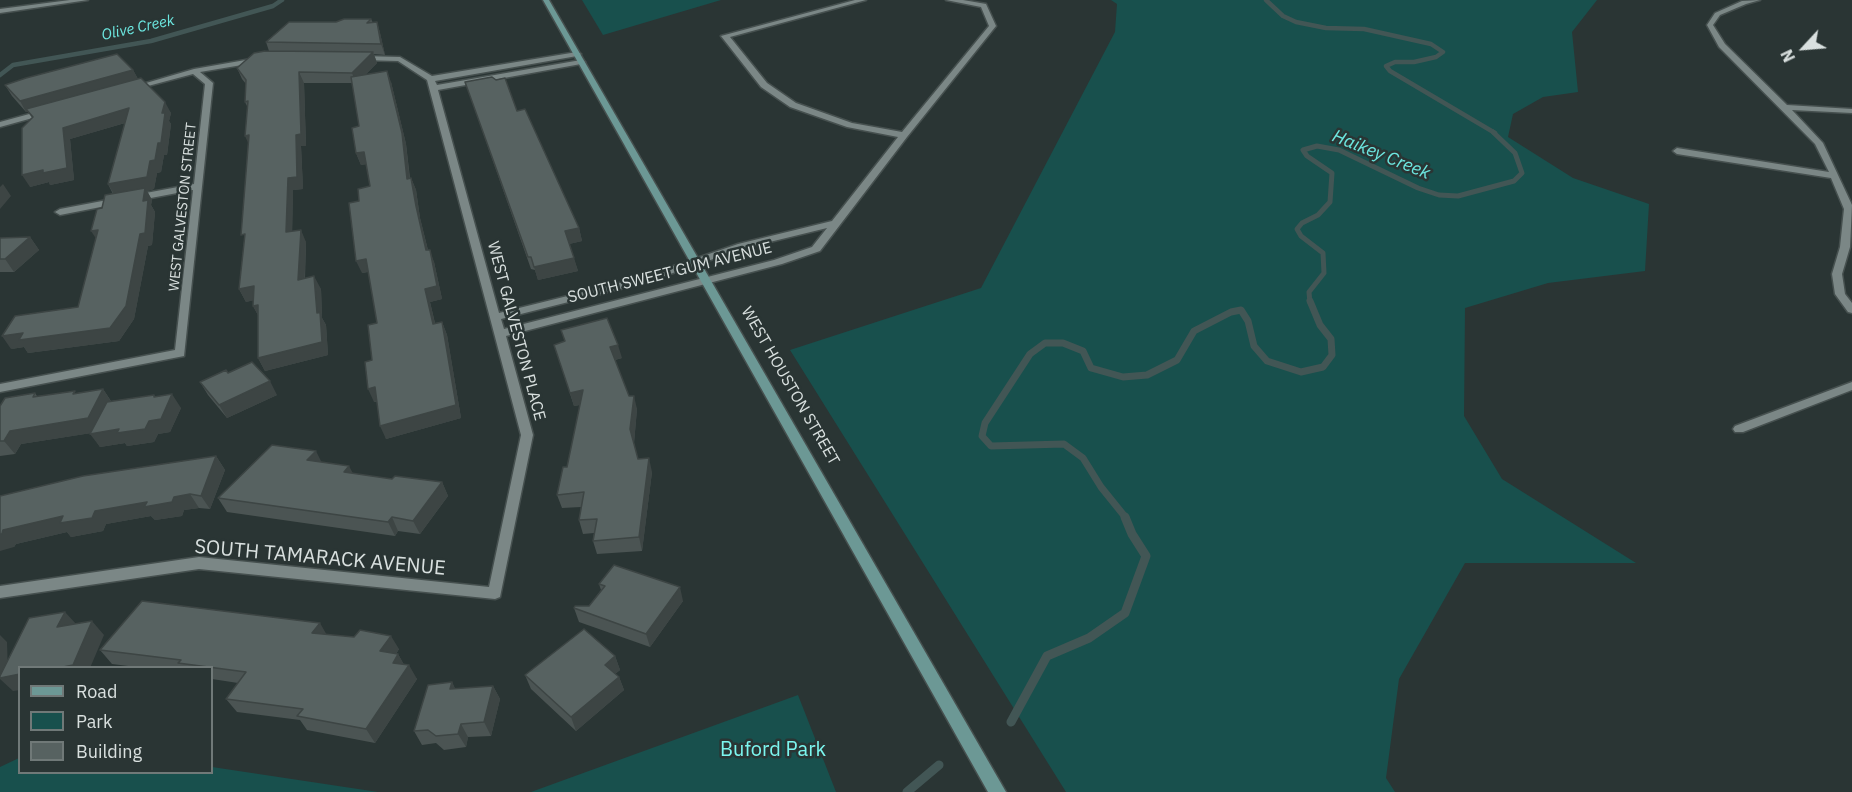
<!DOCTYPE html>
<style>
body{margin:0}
#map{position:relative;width:1852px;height:792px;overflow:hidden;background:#2a3534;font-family:"IBM Plex Sans",sans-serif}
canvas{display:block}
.legend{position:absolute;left:18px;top:666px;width:195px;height:108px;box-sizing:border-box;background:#2a3534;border:2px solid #707978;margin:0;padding:8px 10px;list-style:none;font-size:18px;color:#d9e0df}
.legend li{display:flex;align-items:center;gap:12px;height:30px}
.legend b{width:30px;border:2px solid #707978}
.north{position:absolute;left:1774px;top:18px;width:60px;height:60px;-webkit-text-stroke:4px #2a3534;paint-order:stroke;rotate:244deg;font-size:16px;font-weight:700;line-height:24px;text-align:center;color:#d9e0df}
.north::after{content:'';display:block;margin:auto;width:21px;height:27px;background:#d9e0df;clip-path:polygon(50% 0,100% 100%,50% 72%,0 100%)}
</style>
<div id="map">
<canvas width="1852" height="792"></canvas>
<ul class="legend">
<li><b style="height:8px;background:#6c9895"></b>Road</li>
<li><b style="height:16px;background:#18504d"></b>Park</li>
<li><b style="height:16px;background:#576261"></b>Building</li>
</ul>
<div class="north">N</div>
</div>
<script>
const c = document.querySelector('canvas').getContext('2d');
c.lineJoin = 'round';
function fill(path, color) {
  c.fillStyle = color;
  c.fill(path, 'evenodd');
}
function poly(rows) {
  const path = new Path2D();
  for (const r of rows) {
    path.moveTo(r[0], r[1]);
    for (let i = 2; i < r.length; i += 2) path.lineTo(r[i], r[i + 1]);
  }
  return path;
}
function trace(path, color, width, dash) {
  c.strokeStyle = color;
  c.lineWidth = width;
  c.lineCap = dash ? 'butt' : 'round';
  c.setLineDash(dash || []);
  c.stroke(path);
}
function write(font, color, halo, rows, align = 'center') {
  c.font = font + ' "IBM Plex Sans",sans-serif';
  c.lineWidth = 5;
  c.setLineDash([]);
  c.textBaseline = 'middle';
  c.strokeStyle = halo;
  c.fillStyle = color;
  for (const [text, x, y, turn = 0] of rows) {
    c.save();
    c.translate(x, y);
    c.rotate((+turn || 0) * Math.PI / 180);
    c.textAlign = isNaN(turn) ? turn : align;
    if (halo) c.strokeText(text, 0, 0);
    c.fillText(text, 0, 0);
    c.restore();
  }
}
const green = poly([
 [582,0,721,0,603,35],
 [1111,0,1597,0,1572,32,1578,92,1543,97,1513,114,1508,137,1573,178,1649,204,1645,271,1548,283,1465,308,1464,416,1502,479,1636,563,1465,563,1399,679,1386,778,1395,792,1066,792,790,350,981,288,1115,32,1117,4],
 [798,695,836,792,531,792],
 [19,758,20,772,212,772,212,767,378,792,0,792,0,767]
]);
const streamFar3 = poly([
 [1266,0,1283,16,1296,22,1326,28,1364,29,1431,44,1443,52,1436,57,1414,62,1395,62,1386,66,1390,71,1495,133],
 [0,75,13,65,151,41,273,6,282,0]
]);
const streamFar2 = poly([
 [1310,303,1309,292,1324,273,1323,253,1301,236,1297,229,1302,223,1318,215,1330,202,1332,173,1307,156,1303,150,1317,146,1339,150,1418,188,1439,195,1458,196,1514,181,1522,173,1515,153,1493,132]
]);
const streamFar1 = poly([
 [1126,518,1101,487,1083,458,1064,444,991,446,982,436,985,423,1030,354,1045,343,1063,343,1083,351,1091,368,1123,377,1147,375,1177,360,1194,331,1231,312,1241,310,1248,321,1254,346,1267,361,1301,372,1323,367,1332,355,1331,339,1320,325,1310,301]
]);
const stream = poly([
 [1011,722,1047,656,1089,638,1125,613,1146,556,1132,534,1125,517],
 [907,792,939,765]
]);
const minor = poly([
 [855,0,866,0,730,37,767,83,796,103,852,123,902,132,989,26,981,7,946,0,963,0,986,4,996,26,907,137,820,251,782,264,506,336,533,435,500,597,495,599,199,569,0,598,0,586,199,557,489,587,521,435,427,80,398,61,361,60,357,58,361,56,400,57,432,76,577,52,581,54,577,56,435,81,437,85,581,60,585,62,581,64,438,90,499,313,636,279,738,244,832,221,898,137,847,127,790,107,761,87,721,36,855,0],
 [827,228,812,247,774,260,504,329,501,319,644,283,745,248,827,228],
 [1760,0,1746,4,1720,15,1713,25,1725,44,1787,105,1852,109,1852,113,1792,110,1823,143,1852,205,1850,247,1842,274,1845,294,1852,303,1852,313,1848,312,1835,294,1832,274,1840,247,1844,209,1831,178,1677,154,1673,151,1677,148,1829,172,1815,144,1719,47,1707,25,1715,13,1742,1,1760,0],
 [257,58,260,58,260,62,200,72,213,83,184,356,0,392,0,384,175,350,193,190,135,201,130,198,135,195,194,184,205,84,193,74,133,90,129,88,194,69,257,58],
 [44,110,48,112,47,114,0,127,0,122,44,110],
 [118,198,121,199,121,203,60,215,55,212,60,209,118,198],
 [1852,382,1852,390,1743,432,1735,432,1733,429,1735,426,1852,382]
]);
const tertiary = poly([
 [70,0,88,0,0,13,0,9,70,0]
]);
const secondary = poly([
 [543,0,549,0,1006,792,988,792,543,0]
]);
const wall = poly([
 [371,19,373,23,377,22,380,33,385,55,374,54,377,63,365,75,391,82,406,144,410,178,411,178,416,190,420,218,428,250,434,262,442,299,430,302,435,323,442,322,447,335,461,418,386,439,377,402,374,402,372,360,377,323,368,272,362,273,359,201,370,186,366,164,361,165,356,153,359,126,352,83,304,83,306,146,301,146,303,189,293,190,292,231,306,242,305,278,321,289,322,318,326,325,328,355,265,371,258,358,258,315,253,306,253,300,246,302,239,289,244,241,248,143,247,106,245,102,246,84,242,79,237,68,269,51,266,42,336,22],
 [133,70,138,79,171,113,169,121,171,124,167,155,164,155,161,172,157,173,154,189,147,191,152,200,151,205,155,212,152,245,148,246,134,319,119,341,28,353,24,347,11,349,78,307,96,239,102,208,113,194,108,184,125,123,70,139,74,180,50,185,49,182,30,187,32,118,28,112,26,112,12,96,5,85],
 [465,82,579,228,582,241,569,244,578,271,538,280,535,270,531,269],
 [30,237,39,250,14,272,0,272,0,238],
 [561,330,622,358,615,360,629,396,637,409,634,443,638,459,652,472,642,551,597,554,593,541,594,533,583,534,579,520,581,507,562,508,557,495,567,467,580,405,574,406,554,345,565,342],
 [228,373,277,395,227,418,208,395,200,382],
 [103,389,111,401,154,395,155,397,181,408,170,432,158,434,154,442,127,446,125,443,100,447,91,433,21,444,15,454,0,456,0,406,35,393,37,396,77,393],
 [216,456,225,470,210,509,199,508,184,510,182,516,155,520,151,516,106,524,103,531,71,537,67,532,16,544,14,547,0,496],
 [322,462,353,474,392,479,442,482,448,496,420,534,398,531,395,536,227,512,218,498],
 [599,584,683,601,650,647,579,622,574,608,589,606,601,590],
 [327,635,399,649,396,654,398,654,404,665,417,679,375,743,307,730,300,720,237,712,226,699,238,683,212,679,212,668,144,668,112,664,100,650],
 [615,656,620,670,615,674,619,677,624,690,576,731,531,689,525,675],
 [452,682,455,689,493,686,500,699,491,736,468,737,466,747,444,750,436,743,422,745,414,731]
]);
const shadedWall = poly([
 [377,22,380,33,385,55,381,44],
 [373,52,377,63,356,83,352,73],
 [133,70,139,81,26,109,28,112,26,112,20,101],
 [387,71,391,82,406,144,411,191,407,179],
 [299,72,304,83,306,146,301,146,303,189,293,190,292,245,286,232,288,178,296,135],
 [165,102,171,113,169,121,171,124,167,155,164,155,161,172,157,173,154,189,147,191,152,200,151,205,155,212,152,245,148,246,134,319,119,341,28,353,24,347,11,349,2,336,23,333,110,328,115,196,108,184,150,161],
 [129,108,135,120,70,139,74,180,50,185,49,182,30,187,22,175,63,128],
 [249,135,250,147,245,136],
 [364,152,369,164,361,165,356,153],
 [411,178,416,190,420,218,431,263,426,250,416,206],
 [3,184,11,196,0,209,0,187],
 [579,228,582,241,569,244,565,231],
 [98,230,99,243,91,231],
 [301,230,306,242,304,293,298,280],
 [30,237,39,250,14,272,5,259],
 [430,250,434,262,442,299,430,302,438,337,433,324,425,289],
 [574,258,578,271,538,280,534,267],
 [366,259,371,271,362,273,356,261],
 [314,276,321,289,322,318,326,325,328,355,265,371,258,358,317,313],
 [254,286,260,299,246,302,239,289],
 [258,305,260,319,253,306],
 [442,322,447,335,461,418,386,439,380,426],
 [618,345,622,358,614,360,610,347],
 [270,381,277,395,227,418,219,405],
 [375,387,381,401,374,402,368,389],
 [103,389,112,403,98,432,21,444,15,454,4,441,10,431],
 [583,390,587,403,574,406,570,393],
 [172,394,181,408,170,432,158,434,154,442,127,446,125,443,100,447,90,434,119,429,149,421],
 [634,396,637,409,634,443,630,429],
 [316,451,323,465,307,460],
 [216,456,225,470,210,509,201,496],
 [649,458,652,472,642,551,639,537],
 [349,466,356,479,344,472],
 [442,482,448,496,420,534,413,521],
 [190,494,199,508,184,510,182,516,155,520,151,516,106,524,103,531,71,537,67,532,16,544,14,547,0,551,0,534,3,530,63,516],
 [392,517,398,531,395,536,388,522],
 [680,587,683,601,650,647,646,634],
 [65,612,77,625,57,627],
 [92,621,104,635,90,668,58,668],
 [320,623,328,637,312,633],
 [0,635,7,642,8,674,0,678],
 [391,636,399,649,389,665,380,651],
 [398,654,406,668,393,663],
 [615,656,620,670,610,678,605,665],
 [409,665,417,679,375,743,366,729],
 [20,674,20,690,13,691,0,679,0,678],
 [619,677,624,690,576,731,571,717],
 [452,682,459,696,450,689],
 [493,686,500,699,491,736,484,722],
 [461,724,468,737,466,747,458,734]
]);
const building = poly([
 [344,19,371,19,367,23,377,22,381,44,266,42,289,22,336,22,344,19],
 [265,51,373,52,352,73,299,72,301,134,296,135,297,177,288,178,286,232,301,230,298,280,314,276,317,313,320,312,322,342,258,358,258,305,253,306,254,286,239,289,245,234,241,235,249,135,245,136,248,101,245,102,246,80,237,68,254,53,265,51],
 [117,54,133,70,20,101,5,85,26,78,117,54],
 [387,71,402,133,407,179,411,178,416,206,426,250,430,250,437,286,425,289,433,324,442,322,456,405,380,426,375,387,368,389,365,362,372,360,368,325,377,323,366,259,356,261,349,203,359,201,358,189,370,186,364,152,356,153,352,128,359,126,351,77,387,71],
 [492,77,496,80,505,78,517,111,525,109,579,228,565,231,574,258,534,267,531,257,528,257,465,82,492,77],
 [141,78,165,102,162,113,165,113,161,143,158,143,155,160,150,161,147,177,108,184,129,108,63,128,67,168,43,173,43,170,22,175,22,128,33,117,26,109,141,78],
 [145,188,143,201,148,200,145,233,140,234,126,306,110,328,19,340,23,333,2,336,15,316,78,307,98,230,91,231,97,209,102,208,105,195,145,188],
 [30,237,5,259,0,259,0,238,30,237],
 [607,318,618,345,610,347,629,396,634,396,630,429,638,459,649,458,639,537,593,541,597,519,579,520,584,492,557,495,563,467,567,467,583,390,570,393,554,345,565,341,561,330,607,318],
 [252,362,270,381,219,405,200,382,226,370,228,373,252,362],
 [103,389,88,418,10,431,4,441,0,441,0,406,5,398,35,393,33,397,75,391,73,394,103,389],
 [172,394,161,419,149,421,145,429,117,433,119,429,90,434,107,402,154,395,154,397,172,394],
 [272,445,316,451,307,460,349,466,344,472,392,479,395,476,442,482,413,521,392,517,388,522,218,498,272,445],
 [216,456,201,496,190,494,174,497,172,502,144,507,147,502,95,511,92,518,60,523,63,516,3,530,2,534,0,534,0,496,83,476,216,456],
 [614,565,680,587,646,634,574,608,575,606,589,606,605,586,599,584,614,565],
 [142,601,320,623,312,633,354,637,360,630,391,636,380,651,398,654,393,663,409,665,366,729,297,716,303,709,226,699,246,672,178,663,181,660,100,650,142,601],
 [65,612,57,627,92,621,73,665,58,668,20,668,20,674,0,678,0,676,29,618,65,612],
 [584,629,615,656,605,665,619,677,571,717,525,675,584,629],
 [452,682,450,689,493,686,484,722,461,724,458,734,436,736,428,730,414,731,428,685,452,682]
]);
const farStreetnames = [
 ["WEST GALVESTON STREET",183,207,-84]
];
const farWaternames = [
 ["Olive Creek",138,28,-12]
];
const streetNames = [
 ["SOUTH SWEET GUM AVENUE",670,273,-14],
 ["WEST GALVESTON PLACE",516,331,75],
 ["WEST HOUSTON STREET",790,386,60]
];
const waterNames = [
 ["Haikey Creek",1381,155,22]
];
const nearStreetnames = [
 ["SOUTH TAMARACK AVENUE",320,558,5]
];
const nearParknames = [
 ["Buford Park",773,750]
];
fill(green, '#18504d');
trace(streamFar3, '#425655', 4.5);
trace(streamFar2, '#425655', 5);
trace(streamFar1, '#425655', 7);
trace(stream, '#425655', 9);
trace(minor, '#46504f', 3);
trace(tertiary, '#46504f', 3);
trace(secondary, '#46504f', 3);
fill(minor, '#7b8786');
fill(tertiary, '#7b8786');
fill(secondary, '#6c9895');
fill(wall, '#4b5453');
fill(shadedWall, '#3d4544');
fill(building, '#576261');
trace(building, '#3d4544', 1.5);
write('14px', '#d9e0df', '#2a3534', farStreetnames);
write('italic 15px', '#6ce7e0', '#2a3534', farWaternames);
write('16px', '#d9e0df', '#2a3534', streetNames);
write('italic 18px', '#6ce7e0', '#2a3534', waterNames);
write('20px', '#d9e0df', '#2a3534', nearStreetnames);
write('20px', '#7bf6ef', '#2a3534', nearParknames);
</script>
